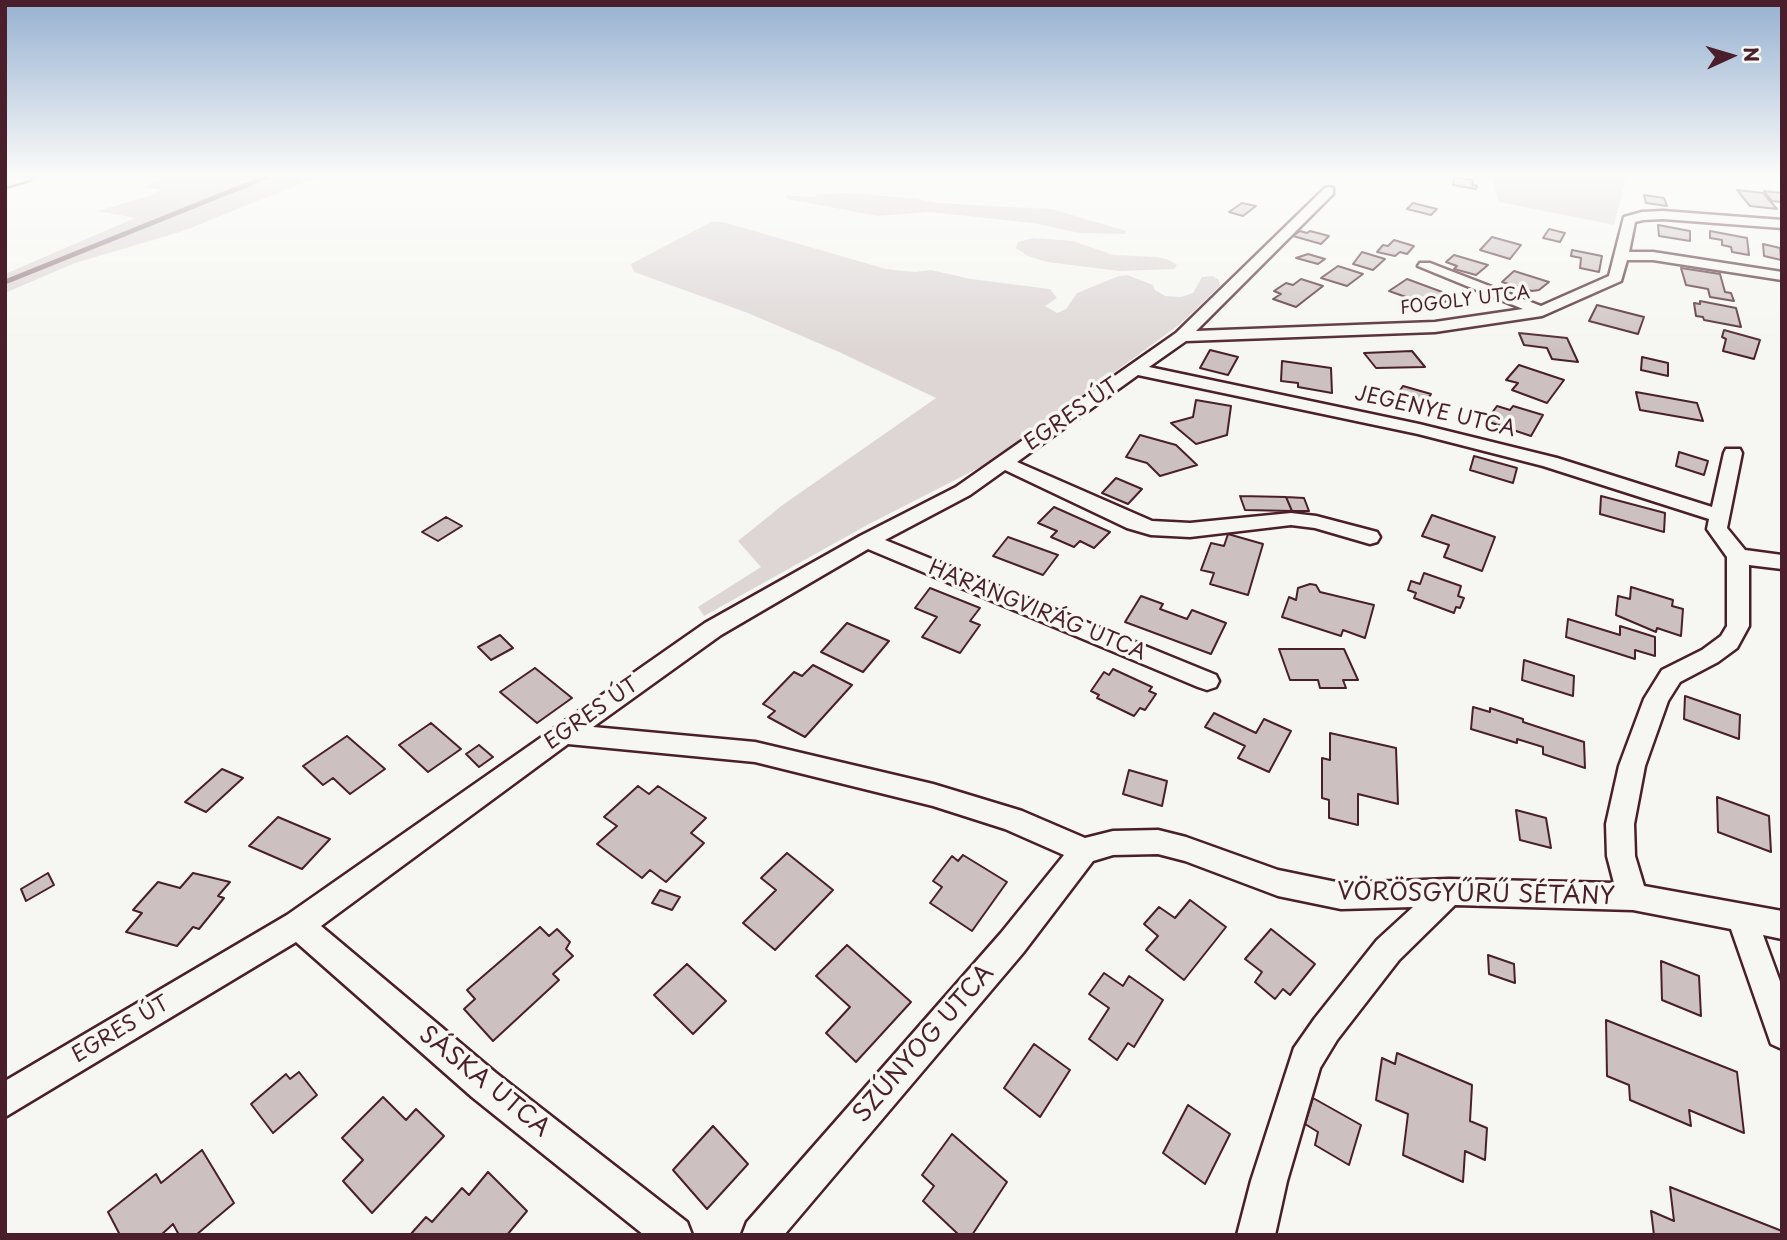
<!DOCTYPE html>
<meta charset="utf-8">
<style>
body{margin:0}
#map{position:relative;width:1787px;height:1240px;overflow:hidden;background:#f6f6f2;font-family:"Playpen Sans",sans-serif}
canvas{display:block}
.frame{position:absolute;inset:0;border:7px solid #4a1f2b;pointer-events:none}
.north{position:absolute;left:1696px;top:21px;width:70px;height:70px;-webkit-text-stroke:5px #f6f6f2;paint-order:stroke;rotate:86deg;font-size:19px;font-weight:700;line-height:28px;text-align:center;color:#4a1f2b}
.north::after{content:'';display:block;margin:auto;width:24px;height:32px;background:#4a1f2b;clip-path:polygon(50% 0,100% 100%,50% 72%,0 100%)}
</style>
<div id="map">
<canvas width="1787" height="1240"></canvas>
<div class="frame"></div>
<div class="north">N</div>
</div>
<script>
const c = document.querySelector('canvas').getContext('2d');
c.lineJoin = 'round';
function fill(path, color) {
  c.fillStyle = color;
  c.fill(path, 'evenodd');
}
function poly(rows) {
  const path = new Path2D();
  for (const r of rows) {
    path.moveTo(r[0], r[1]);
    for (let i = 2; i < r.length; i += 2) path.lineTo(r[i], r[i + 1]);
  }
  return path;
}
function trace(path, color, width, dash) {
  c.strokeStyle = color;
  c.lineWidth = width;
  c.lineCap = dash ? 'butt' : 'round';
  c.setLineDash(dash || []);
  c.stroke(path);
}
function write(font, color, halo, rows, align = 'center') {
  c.font = font + ' "Playpen Sans",sans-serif';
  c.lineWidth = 7;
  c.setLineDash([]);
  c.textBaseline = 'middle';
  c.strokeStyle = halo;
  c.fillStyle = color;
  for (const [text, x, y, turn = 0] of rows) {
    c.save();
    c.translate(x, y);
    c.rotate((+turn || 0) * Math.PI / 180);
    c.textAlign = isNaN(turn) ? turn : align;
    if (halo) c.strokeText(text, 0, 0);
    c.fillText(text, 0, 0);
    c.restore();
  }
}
const green = poly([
 [167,177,317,177,183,231,75,263,5,293,5,274,135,218,98,211,149,196,163,189,146,188,148,185],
 [1492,177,1626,177,1614,225,1499,202],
 [844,193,913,198,936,203,1052,209,1126,231,1125,234,1080,233,1033,223,929,212,878,216,787,199,787,195,811,197,824,194],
 [711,222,723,222,886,269,915,272,931,270,971,279,1050,289,1057,298,1045,306,1057,313,1066,309,1077,293,1119,276,1127,275,1153,285,1155,290,1165,296,1181,297,1193,293,1202,277,1213,276,1219,280,1220,286,1180,324,996,459,869,524,704,616,698,607,761,567,738,541,784,504,936,398,837,351,748,313,634,272,631,264],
 [1033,238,1073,241,1113,255,1157,257,1169,260,1177,265,1174,269,1120,271,1047,262,1028,256,1016,248,1018,242]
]);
const stream = poly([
 [5,282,266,177]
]);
const building = poly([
 [1454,177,1473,180,1472,185,1477,186,1476,189,1453,185,1454,177],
 [1737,190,1763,193,1777,209,1750,206,1737,190],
 [1764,191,1782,193,1782,202,1772,201,1764,191],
 [1644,195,1664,198,1667,206,1646,203,1644,195],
 [1242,203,1256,206,1243,216,1229,212,1242,203],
 [1413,203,1437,209,1431,215,1407,209,1413,203],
 [1658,225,1690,231,1690,241,1659,236,1658,225],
 [1549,229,1565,233,1560,242,1543,238,1549,229],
 [1300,231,1307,233,1310,231,1329,236,1321,244,1293,236,1300,231],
 [1710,231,1747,238,1749,255,1732,252,1731,247,1722,245,1722,240,1710,238,1710,231],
 [1492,237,1521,245,1510,259,1480,250,1492,237],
 [1394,240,1414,246,1407,254,1400,252,1395,256,1377,252,1383,245,1388,246,1394,240],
 [1763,244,1780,248,1781,260,1764,256,1763,244],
 [1572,250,1602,256,1599,272,1580,268,1581,258,1571,256,1572,250],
 [1362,252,1385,259,1373,270,1353,264,1362,252],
 [1308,254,1325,259,1318,264,1296,258,1308,254],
 [1454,255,1488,265,1476,275,1454,269,1457,266,1446,262,1454,255],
 [1338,266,1363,274,1347,286,1321,278,1338,266],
 [1681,268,1720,274,1725,292,1731,293,1734,301,1710,297,1708,289,1686,285,1681,268],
 [1514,271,1549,282,1539,290,1532,291,1502,282,1514,271],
 [1301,279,1323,286,1296,307,1273,299,1281,294,1274,291,1286,283,1293,285,1301,279],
 [1407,279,1453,296,1437,308,1389,291,1407,279],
 [1700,301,1736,308,1741,327,1704,320,1703,317,1696,316,1694,303,1700,304,1700,301],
 [1597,305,1644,317,1638,334,1589,321,1597,305],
 [1724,330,1760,340,1754,359,1723,351,1726,339,1722,337,1724,330],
 [1519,333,1567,338,1578,362,1552,359,1547,348,1524,345,1519,333],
 [1210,350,1238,357,1228,375,1200,368,1210,350],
 [1412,351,1425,367,1376,368,1364,353,1412,351],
 [1642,357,1668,363,1668,376,1641,370,1642,357],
 [1282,361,1331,368,1332,393,1298,387,1298,383,1281,381,1282,361],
 [1519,365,1564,380,1547,403,1512,390,1518,383,1506,380,1519,365],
 [1403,386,1431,394,1424,405,1409,400,1412,396,1399,392,1403,386],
 [1636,392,1697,403,1703,421,1640,410,1636,392],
 [1196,400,1231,406,1227,435,1196,444,1171,423,1193,417,1196,400],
 [1497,406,1510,410,1513,406,1543,415,1531,436,1486,421,1497,406],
 [1140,435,1176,445,1197,465,1160,476,1147,463,1126,457,1140,435],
 [1679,452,1708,461,1704,475,1676,466,1679,452],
 [1474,456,1517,468,1513,483,1470,470,1474,456],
 [1116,478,1142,489,1128,504,1102,493,1116,478],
 [1240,496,1286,497,1292,511,1245,510,1240,496],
 [1601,496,1665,513,1664,532,1600,514,1601,496],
 [1286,497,1304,498,1309,511,1292,511,1286,497],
 [1054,507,1110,532,1094,548,1080,541,1074,547,1051,537,1057,531,1038,523,1054,507],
 [1432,515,1495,537,1482,571,1444,557,1449,545,1422,536,1432,515],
 [446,517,462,526,438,541,422,532,446,517],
 [1228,534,1263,544,1248,595,1210,584,1214,573,1201,570,1211,543,1224,546,1228,534],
 [1008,537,1058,555,1043,575,993,556,1008,537],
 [1424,573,1461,586,1458,596,1464,598,1460,608,1456,607,1454,613,1414,598,1416,593,1408,590,1411,581,1420,584,1424,573],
 [1310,584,1316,585,1320,592,1374,605,1365,638,1343,630,1341,636,1282,617,1289,597,1296,600,1298,588,1310,584],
 [1631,587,1673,600,1672,606,1683,609,1681,636,1657,628,1656,632,1616,615,1618,596,1630,599,1631,587],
 [930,588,980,608,970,621,980,625,960,653,922,637,937,617,915,608,930,588],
 [1141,596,1163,604,1160,609,1187,619,1192,610,1226,623,1211,654,1125,622,1141,596],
 [1568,619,1620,635,1620,626,1655,637,1655,656,1635,650,1635,659,1566,637,1568,619],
 [847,623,889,641,863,672,821,652,847,623],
 [500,635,513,648,491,660,478,647,500,635],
 [1279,649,1344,649,1358,680,1343,680,1346,688,1320,688,1318,680,1290,680,1279,649],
 [1524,660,1574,676,1573,696,1522,680,1524,660],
 [813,665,852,685,805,737,768,717,775,711,763,704,794,672,802,676,813,665],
 [535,668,572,698,537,723,500,692,535,668],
 [1113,669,1152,687,1149,691,1156,694,1145,710,1140,708,1134,716,1097,698,1099,695,1091,691,1104,672,1109,675,1113,669],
 [1685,696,1740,715,1739,739,1684,719,1685,696],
 [1473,707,1490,712,1490,708,1523,719,1523,722,1584,742,1585,768,1543,754,1543,747,1517,739,1517,743,1471,729,1473,707],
 [1214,713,1256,733,1264,719,1291,731,1269,772,1238,758,1245,746,1205,727,1214,713],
 [431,723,461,749,428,772,399,745,431,723],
 [1330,733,1396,748,1398,804,1358,794,1358,825,1329,818,1329,800,1322,798,1322,758,1330,760,1330,733],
 [347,736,385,769,350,794,333,778,323,785,303,766,347,736],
 [479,745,493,757,479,767,466,754,479,745],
 [222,769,243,778,206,812,185,802,222,769],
 [1129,770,1167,781,1162,806,1123,794,1129,770],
 [638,786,649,794,658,786,706,818,691,833,704,843,666,882,650,870,642,878,597,844,617,826,604,817,638,786],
 [1717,797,1769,816,1771,852,1718,832,1717,797],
 [1516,810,1546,818,1551,848,1520,840,1516,810],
 [278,817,330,839,302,869,249,846,278,817],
 [787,853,833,890,775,950,743,923,776,890,761,878,787,853],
 [963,855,1007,882,972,931,930,903,942,887,933,881,952,856,958,861,963,855],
 [48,873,54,885,26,901,21,889,48,873],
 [193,873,230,882,218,896,224,898,199,929,193,927,177,946,126,932,142,913,133,910,158,882,180,888,193,873],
 [660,890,680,897,672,910,652,903,660,890],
 [1190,900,1226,927,1184,980,1146,950,1158,936,1144,924,1159,907,1175,918,1190,900],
 [540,927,549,936,557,929,570,942,566,949,573,956,553,974,559,980,493,1041,464,1009,475,999,467,990,540,927],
 [1271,929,1315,964,1290,995,1283,989,1275,999,1255,982,1262,972,1245,959,1271,929],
 [847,945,911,1002,856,1062,826,1033,850,1007,816,976,847,945],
 [1488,955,1514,964,1515,983,1489,974,1488,955],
 [1661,961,1699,976,1701,1016,1662,1000,1661,961],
 [687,964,726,1001,693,1034,654,995,687,964],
 [1104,973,1123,986,1129,976,1163,1000,1134,1047,1128,1043,1117,1060,1089,1039,1109,1008,1089,994,1104,973],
 [1606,1020,1737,1072,1744,1133,1689,1110,1691,1126,1630,1100,1629,1085,1607,1076,1606,1020],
 [1034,1044,1070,1070,1040,1117,1004,1088,1034,1044],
 [1397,1053,1472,1085,1470,1121,1487,1128,1485,1160,1465,1151,1463,1182,1403,1155,1408,1114,1376,1100,1382,1058,1395,1064,1397,1053],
 [299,1072,317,1095,273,1133,251,1104,286,1074,290,1079,299,1072],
 [383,1097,406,1120,416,1109,444,1136,372,1213,343,1181,363,1160,342,1138,383,1097],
 [1313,1098,1361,1125,1349,1165,1315,1145,1318,1132,1305,1124,1313,1098],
 [1188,1105,1230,1134,1205,1184,1163,1153,1188,1105],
 [713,1126,748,1164,707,1209,673,1170,713,1126],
 [952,1134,1007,1182,972,1235,959,1235,923,1201,934,1186,922,1175,952,1134],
 [202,1150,234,1203,196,1235,179,1235,173,1224,161,1235,120,1235,108,1212,156,1174,161,1183,202,1150],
 [488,1172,527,1211,507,1235,410,1235,426,1217,432,1222,462,1188,469,1195,488,1172],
 [1670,1187,1782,1231,1782,1235,1654,1235,1651,1211,1674,1221,1670,1187]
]);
const minor = poly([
 [1329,187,1333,188,1333,194,1196,331,1435,322,1523,309,1418,266,1420,263,1430,263,1541,306,1609,276,1624,217,1642,212,1663,211,1782,220,1782,228,1663,219,1643,220,1635,222,1629,252,1653,252,1782,272,1782,280,1653,260,1627,260,1621,281,1542,316,1435,332,1186,341,1149,367,1419,424,1557,458,1712,507,1724,453,1726,449,1740,449,1742,453,1727,528,1745,550,1782,555,1782,569,1749,565,1749,626,1737,648,1718,662,1680,682,1668,701,1645,766,1634,824,1635,856,1644,886,1782,911,1782,939,1763,935,1782,987,1782,1049,1771,1044,1731,929,1633,910,1455,905,1399,960,1337,1040,1320,1068,1287,1181,1275,1235,1237,1235,1251,1181,1294,1048,1315,1018,1377,940,1413,907,1341,909,1278,896,1185,861,1158,854,1113,855,1093,861,1023,953,784,1235,742,1235,747,1222,1001,933,1064,855,1005,829,933,806,755,762,568,744,321,926,496,1073,687,1222,692,1235,644,1235,472,1097,296,942,5,1117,5,1081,287,915,705,623,860,536,956,487,1176,333,1325,188,1329,187],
 [1138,375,1418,434,1543,466,1709,519,1707,529,1727,557,1727,626,1721,636,1702,650,1662,670,1644,699,1619,766,1606,824,1607,856,1614,883,1449,879,1341,883,1278,870,1186,837,1158,830,1113,831,1085,838,1022,811,933,784,755,742,593,727,721,635,868,549,1198,687,1207,690,1216,687,1219,681,1216,675,885,540,970,495,1005,470,1127,528,1151,535,1190,537,1291,525,1315,528,1370,544,1377,542,1380,537,1377,532,1316,516,1291,513,1190,523,1152,521,1017,462,1138,375]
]);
const tertiary = poly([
 [5,177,31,177,29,180,5,187,5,177]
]);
const farStreetnames = [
 ["FOGOLY UTCA",1465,301,-7]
];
const streetNames = [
 ["JEGENYE UTCA",1435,412,13],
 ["EGRES ÚT",1072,415,-35],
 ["HARANGVIRÁG UTCA",1037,611,22],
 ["EGRES ÚT",592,714,-35],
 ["EGRES ÚT",121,1030,-31]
];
const nearStreetnames = [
 ["VÖRÖSGYŰRŰ SÉTÁNY",1476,895,1],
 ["SZÚNYOG UTCA",924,1044,-49],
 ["SÁSKA UTCA",484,1082,39]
];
fill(green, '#ddd6d5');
trace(stream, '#8e747a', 5);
fill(building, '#ccc1c0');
trace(building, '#4a1f2b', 2);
trace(minor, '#4a1f2b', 5);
trace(tertiary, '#4a1f2b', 5);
fill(minor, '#f6f6f2');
fill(tertiary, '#f6f6f2');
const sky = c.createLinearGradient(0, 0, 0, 351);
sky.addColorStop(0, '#96b1d1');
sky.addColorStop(0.5, '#fbfbf9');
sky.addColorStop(1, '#fbfbf900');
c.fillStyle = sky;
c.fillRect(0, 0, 1787, 351);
write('18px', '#4a1f2b', '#f6f6f2', farStreetnames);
write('21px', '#4a1f2b', '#f6f6f2', streetNames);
write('24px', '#4a1f2b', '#f6f6f2', nearStreetnames);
</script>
